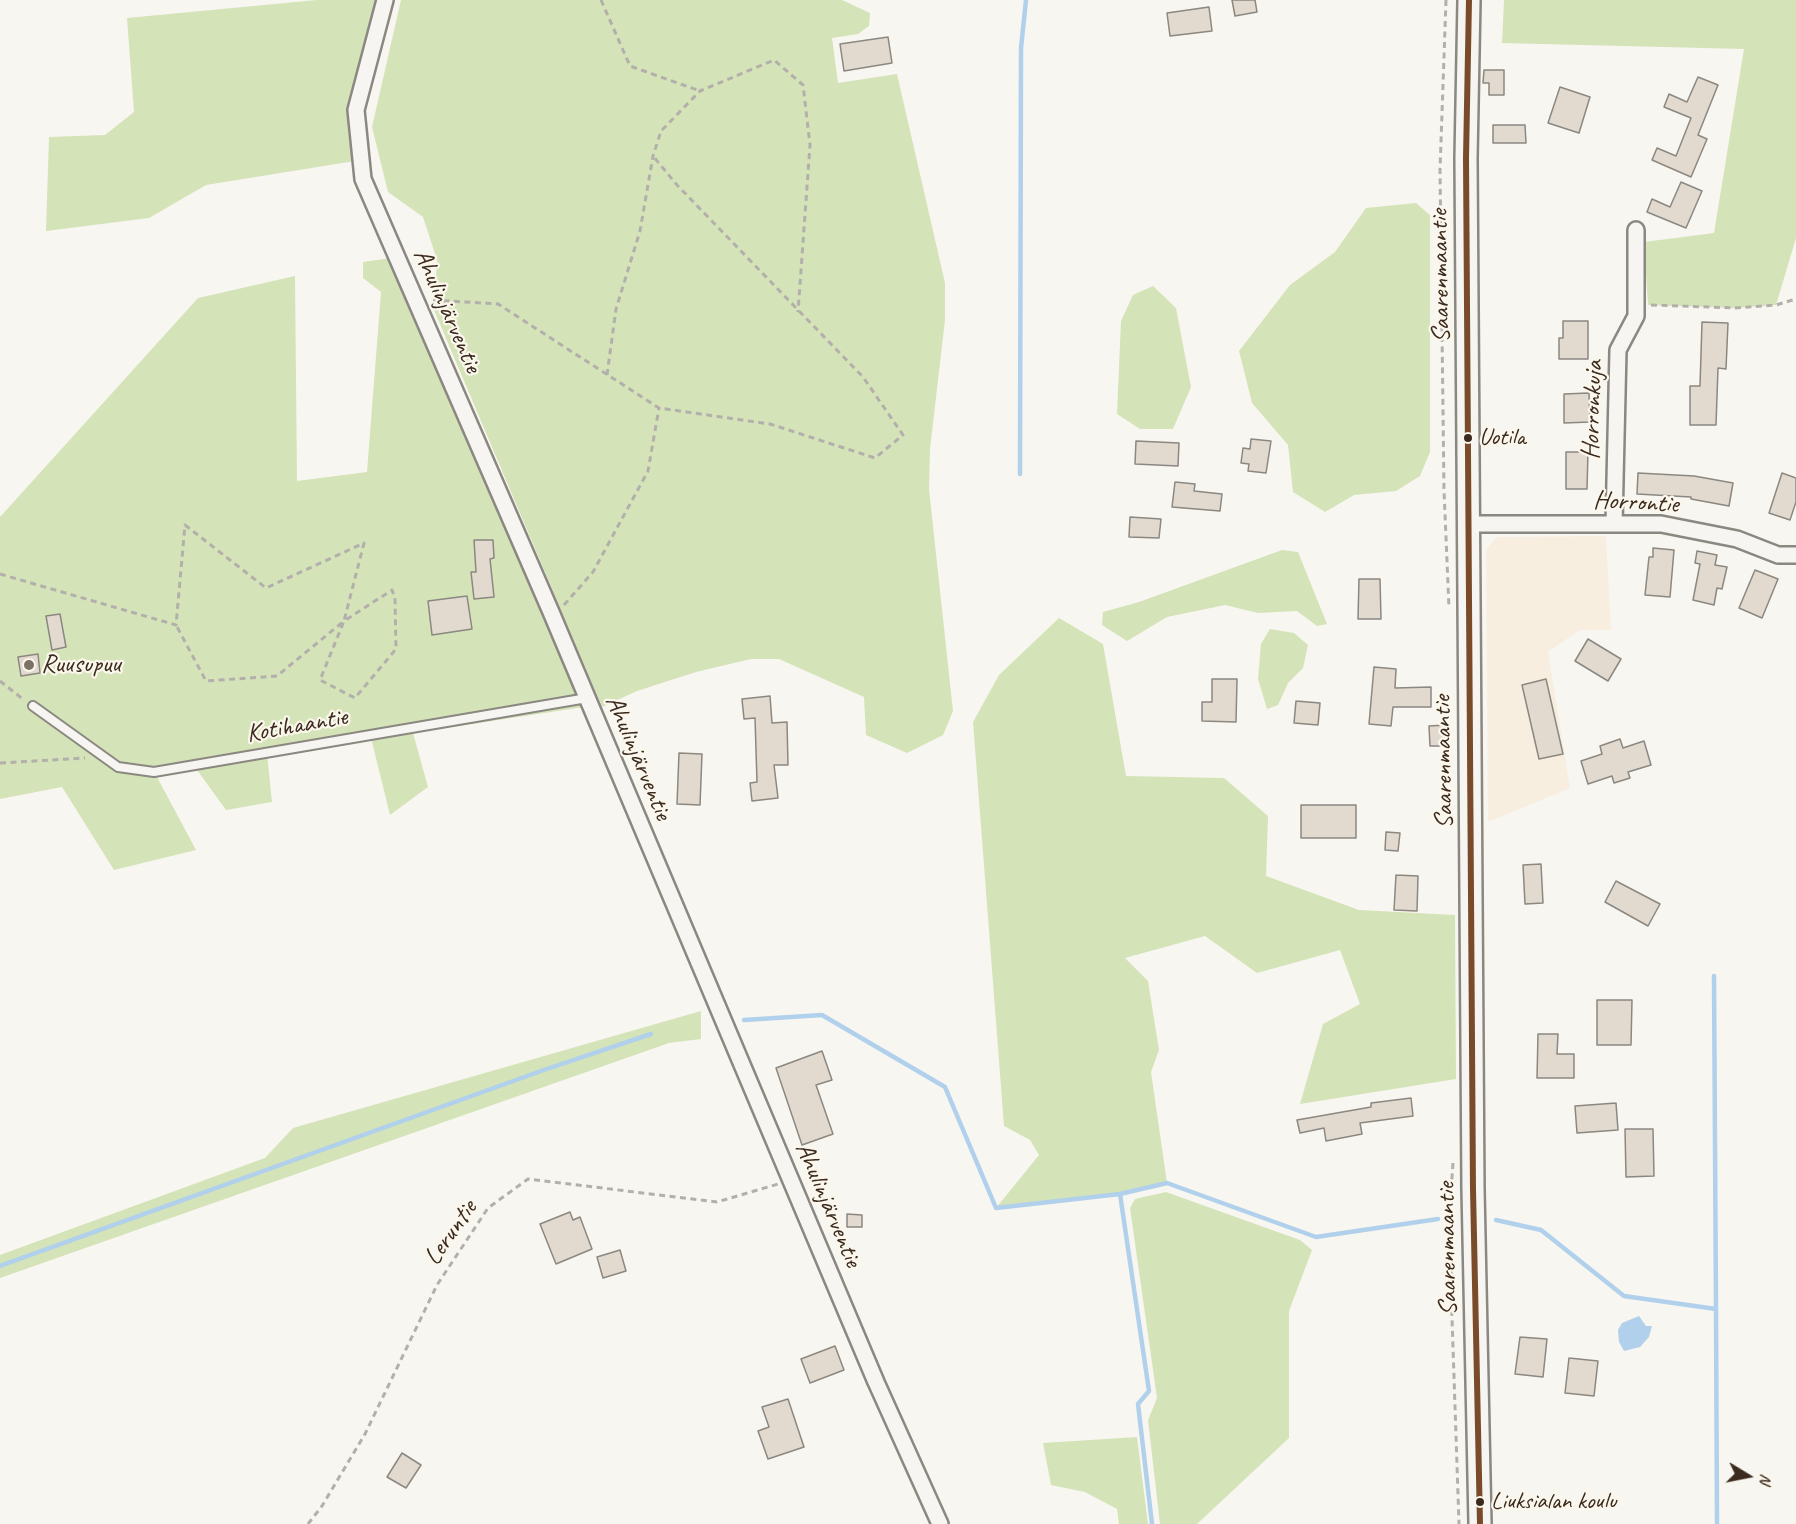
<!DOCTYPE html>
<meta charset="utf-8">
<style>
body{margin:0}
#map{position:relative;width:1796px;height:1524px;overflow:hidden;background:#f8f6f0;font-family:Caveat,sans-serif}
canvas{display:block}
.north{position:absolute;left:1718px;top:1446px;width:60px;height:60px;-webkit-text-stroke:4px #fbf7ec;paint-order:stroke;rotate:100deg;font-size:16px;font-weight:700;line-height:24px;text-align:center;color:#3b2a1e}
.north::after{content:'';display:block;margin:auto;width:21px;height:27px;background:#3b2a1e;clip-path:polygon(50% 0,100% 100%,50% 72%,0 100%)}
</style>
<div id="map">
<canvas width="1796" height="1524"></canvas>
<div class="north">N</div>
</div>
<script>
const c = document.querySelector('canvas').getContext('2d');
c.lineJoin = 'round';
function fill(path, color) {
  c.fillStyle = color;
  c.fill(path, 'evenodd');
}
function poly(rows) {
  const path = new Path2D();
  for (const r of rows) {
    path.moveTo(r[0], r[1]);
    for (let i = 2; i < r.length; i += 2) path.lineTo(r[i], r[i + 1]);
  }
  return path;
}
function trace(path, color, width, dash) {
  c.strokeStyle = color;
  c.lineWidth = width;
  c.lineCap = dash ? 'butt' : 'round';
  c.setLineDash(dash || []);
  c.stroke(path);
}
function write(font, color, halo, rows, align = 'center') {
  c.font = font + ' Caveat,sans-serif';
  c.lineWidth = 4.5;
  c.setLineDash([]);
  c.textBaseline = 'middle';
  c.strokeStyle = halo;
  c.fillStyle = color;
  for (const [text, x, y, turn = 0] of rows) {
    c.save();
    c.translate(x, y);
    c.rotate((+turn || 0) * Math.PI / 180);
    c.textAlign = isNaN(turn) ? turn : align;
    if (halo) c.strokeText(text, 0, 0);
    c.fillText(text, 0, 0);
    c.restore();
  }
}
const built = poly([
 [1606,536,1611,630,1580,630,1548,652,1570,788,1488,822,1486,550,1497,537]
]);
const green = poly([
 [317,0,385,0,356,110,361,160,206,185,149,218,46,231,49,137,105,135,134,112,127,18],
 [401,0,842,0,870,13,869,26,858,34,832,38,838,83,897,74,945,283,945,320,930,449,929,489,953,711,943,735,907,753,866,735,864,697,779,659,751,659,696,672,637,691,602,707,434,310,437,260,423,217,388,192,372,127],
 [1504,0,1796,0,1796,238,1776,305,1735,308,1648,305,1644,242,1714,233,1744,49,1502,43],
 [1416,203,1430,215,1430,452,1420,476,1396,491,1354,495,1325,512,1293,492,1288,445,1252,403,1239,351,1290,285,1335,252,1366,208],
 [398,257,584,707,413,733,428,787,390,815,371,738,267,753,272,802,226,810,197,770,157,777,196,850,114,870,62,787,0,799,0,517,198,298,295,276,297,481,367,472,381,292,363,278,363,262],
 [1153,286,1176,308,1191,387,1173,429,1140,429,1117,414,1121,321,1133,295],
 [1282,550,1298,552,1327,624,1317,626,1297,611,1258,613,1225,605,1167,617,1127,641,1102,625,1103,612,1139,602],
 [1059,618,1103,644,1126,776,1224,778,1268,816,1266,876,1359,910,1455,915,1456,1079,1300,1104,1323,1024,1360,1004,1340,950,1257,973,1205,936,1125,958,1148,981,1159,1050,1151,1072,1167,1183,1120,1194,996,1208,1039,1155,1030,1140,1004,1126,973,722,999,675],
 [1270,629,1294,633,1308,645,1303,668,1288,683,1278,705,1267,709,1258,679,1261,644],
 [701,1011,701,1039,669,1043,0,1278,0,1255,265,1158,293,1128],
 [1166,1192,1300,1240,1312,1250,1289,1311,1289,1438,1197,1524,1160,1524,1148,1420,1157,1398,1130,1208,1135,1199],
 [1137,1437,1148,1524,1119,1524,1117,1509,1085,1492,1051,1485,1043,1443]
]);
const water = poly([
 [1639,1316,1646,1326,1652,1326,1649,1337,1640,1347,1624,1351,1619,1342,1618,1330,1622,1323]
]);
const stream = poly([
 [1020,474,1021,48,1026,0],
 [1714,976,1716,1309],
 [744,1020,822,1015,945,1087,996,1208,1120,1194,1149,1391,1138,1404,1152,1524],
 [1120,1194,1167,1183,1316,1237,1438,1219],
 [1496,1220,1541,1230,1624,1296,1716,1309,1717,1524],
 [0,1266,541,1071,651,1034]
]);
const building = poly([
 [1232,0,1255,0,1257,12,1235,16,1232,0],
 [1209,7,1212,31,1170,36,1167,13,1209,7],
 [888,37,892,63,844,71,840,44,888,37],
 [1484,70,1504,70,1504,95,1489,95,1489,83,1483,83,1484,70],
 [1698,77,1718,85,1698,135,1707,139,1691,177,1652,160,1657,148,1676,156,1691,118,1664,107,1669,94,1687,102,1698,77],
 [1560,87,1590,97,1579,133,1548,123,1560,87],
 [1493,125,1525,125,1526,143,1493,143,1493,125],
 [1681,182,1702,191,1686,228,1647,212,1652,199,1670,207,1681,182],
 [1563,321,1588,321,1588,359,1559,359,1559,338,1563,338,1563,321],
 [1702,322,1728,323,1726,369,1718,368,1716,425,1690,425,1690,386,1700,386,1702,322],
 [1589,393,1590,422,1564,423,1564,394,1589,393],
 [1251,439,1271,441,1266,473,1248,471,1249,464,1241,463,1243,448,1250,449,1251,439],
 [1136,441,1179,443,1178,466,1135,464,1136,441],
 [1566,452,1588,452,1587,489,1566,489,1566,452],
 [1638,473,1694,476,1733,483,1729,506,1691,499,1691,497,1637,494,1638,473],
 [1782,473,1796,478,1796,502,1790,520,1769,513,1782,473],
 [1175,482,1195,484,1194,491,1222,494,1220,511,1172,507,1175,482],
 [1130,517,1161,519,1159,538,1129,537,1130,517],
 [474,540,493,540,494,558,490,559,494,597,474,599,471,572,476,572,474,540],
 [1653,548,1674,550,1670,597,1645,595,1649,557,1653,557,1653,548],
 [1697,551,1717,555,1715,565,1727,567,1722,589,1717,588,1714,605,1693,600,1700,564,1695,563,1697,551],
 [1755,570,1778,579,1762,618,1739,608,1755,570],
 [1359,579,1380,579,1381,619,1358,619,1359,579],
 [467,596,472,629,432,635,428,601,467,596],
 [60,614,66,647,52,650,46,616,60,614],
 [1588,639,1621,659,1608,681,1575,661,1588,639],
 [38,654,40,673,21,676,18,657,38,654],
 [1374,667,1396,669,1395,688,1431,687,1431,707,1393,707,1391,726,1369,724,1374,667],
 [1212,679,1237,679,1236,722,1202,721,1202,702,1212,702,1212,679],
 [1546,679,1563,754,1539,759,1522,685,1546,679],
 [770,696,772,723,787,722,788,765,774,765,778,798,752,801,750,783,757,782,755,718,744,719,742,699,770,696],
 [1296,701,1320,703,1318,725,1294,723,1296,701],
 [1445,725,1445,746,1430,746,1429,726,1445,725],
 [1620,739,1623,748,1644,741,1651,765,1628,772,1630,778,1614,783,1612,776,1588,784,1581,761,1602,754,1600,746,1620,739],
 [679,753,702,754,700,805,677,804,679,753],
 [1301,805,1356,805,1356,838,1301,838,1301,805],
 [1386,832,1400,833,1398,851,1385,850,1386,832],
 [1541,864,1543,903,1525,904,1523,865,1541,864],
 [1396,875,1418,876,1417,911,1394,910,1396,875],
 [1616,881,1660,904,1648,926,1605,902,1616,881],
 [1597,1000,1632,1000,1631,1045,1597,1045,1597,1000],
 [1538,1034,1558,1034,1557,1054,1574,1054,1574,1078,1537,1078,1538,1034],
 [822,1051,832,1080,816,1085,833,1134,802,1145,776,1068,822,1051],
 [1411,1098,1413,1116,1360,1123,1362,1134,1326,1141,1324,1128,1300,1133,1297,1120,1371,1107,1371,1103,1411,1098],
 [1616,1103,1618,1130,1577,1133,1575,1106,1616,1103],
 [1625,1129,1653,1129,1654,1176,1626,1177,1625,1129],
 [570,1212,573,1220,580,1217,592,1249,556,1264,540,1224,570,1212],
 [847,1214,862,1215,862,1227,847,1227,847,1214],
 [620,1250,626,1271,603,1278,597,1257,620,1250],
 [1520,1337,1547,1339,1543,1377,1515,1374,1520,1337],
 [835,1346,844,1370,810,1383,801,1359,835,1346],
 [1569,1358,1598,1361,1594,1396,1565,1393,1569,1358],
 [788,1399,804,1447,768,1459,758,1431,769,1427,762,1407,788,1399],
 [402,1453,421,1465,406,1488,387,1477,402,1453]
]);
const path = poly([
 [601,0,630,66,700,91],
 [1446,0,1440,170,1444,490,1449,608],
 [433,300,498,304,659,408,770,424,875,458,903,435,863,377,677,185,653,156],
 [1651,305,1735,308,1776,305,1796,299],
 [607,375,616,309,640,231,653,156,661,131,700,91,774,60,803,85,810,145,798,312],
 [0,574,176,625,185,525,266,588,364,543,344,621,392,590,395,598,396,649,355,698,320,680,344,621,277,676,206,681,176,625],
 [564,605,593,572,648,471,659,408],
 [0,681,24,700],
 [0,763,85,758],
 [1453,1163,1450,1205,1452,1318,1459,1524],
 [308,1524,322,1506,365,1434,437,1285,488,1208,528,1179,717,1202,778,1184]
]);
const lane = poly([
 [33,706,118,767,154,772,587,698]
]);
const street = poly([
 [385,0,356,110,363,179,551,612,876,1382,940,1524],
 [1469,524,1661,524,1737,539,1778,555,1796,555],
 [1614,524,1618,350,1636,316,1636,230]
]);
const secondary = poly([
 [1469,0,1466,158,1473,1189,1480,1524]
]);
const bus1 = poly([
 [1469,0,1466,158,1473,1189,1480,1524]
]);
const markers = [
 [1468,438,5,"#3b2a1e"],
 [29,665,6,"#7d7168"],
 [1480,1502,5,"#3b2a1e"]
];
const busNames = [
 ["Uotila",1479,438],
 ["Liuksialan koulu",1491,1502]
];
const streetNames = [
 ["Saarenmaantie",1441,276,-91],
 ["Ahulinjärventie",447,311,66],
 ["Horronkuja",1593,410,-88],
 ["Horrontie",1636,503,3],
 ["Kotihaantie",297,726,-10],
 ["Ahulinjärventie",638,758,67],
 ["Saarenmaantie",1444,762,-91],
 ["Ahulinjärventie",828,1205,67],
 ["Leruntie",451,1233,-55],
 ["Saarenmaantie",1448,1249,-91]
];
const poiNames = [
 ["Ruusupuu",41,665]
];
fill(built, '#f7eee0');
fill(green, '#d5e3b8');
fill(water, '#b0d0ec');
trace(stream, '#b0d0ec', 4.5);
fill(building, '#e2dacf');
trace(building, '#8b8781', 1.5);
trace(lane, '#8b8781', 12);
trace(street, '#8b8781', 20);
trace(secondary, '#8b8781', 26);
trace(path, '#b3b0ac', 3, [6, 4.5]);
trace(lane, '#f6f5f1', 8);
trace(street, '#f6f5f1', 15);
trace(secondary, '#f6f5f1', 21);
trace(bus1, '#7a4b2a', 6);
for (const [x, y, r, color] of markers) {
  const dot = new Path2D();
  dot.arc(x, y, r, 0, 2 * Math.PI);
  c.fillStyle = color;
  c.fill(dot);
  trace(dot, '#fbf7ec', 2);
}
write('24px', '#3b2a1e', '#fbf7ec', busNames, 'left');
write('26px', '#3b2a1e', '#fbf7ec', streetNames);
write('26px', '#3b2a1e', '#fbf7ec', poiNames, 'left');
</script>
